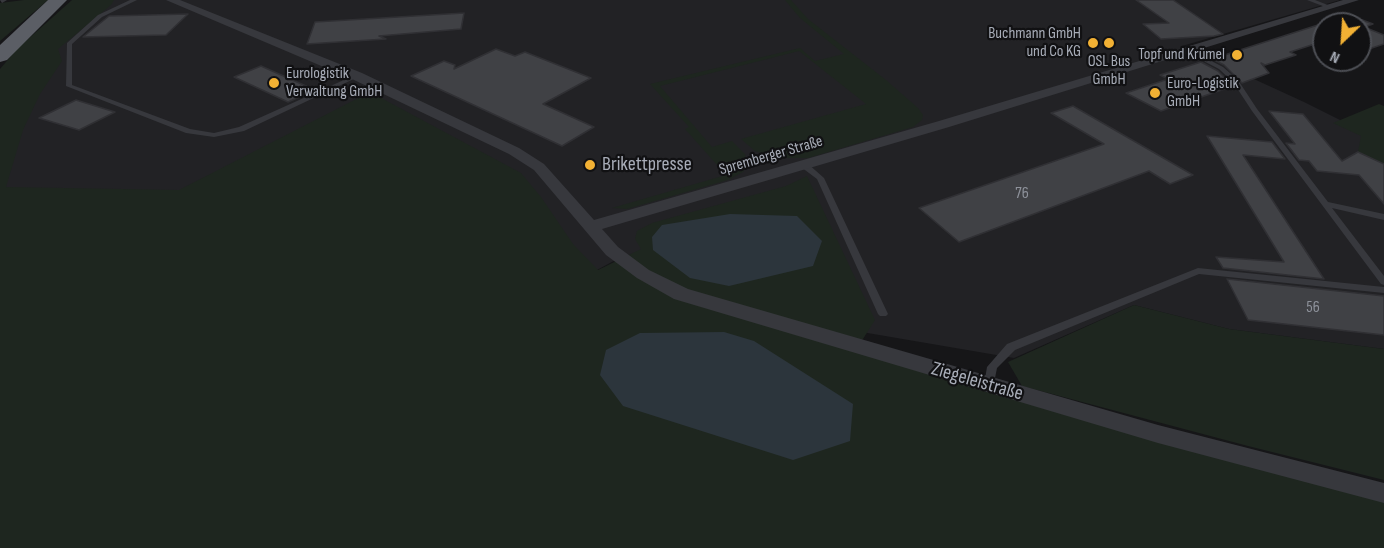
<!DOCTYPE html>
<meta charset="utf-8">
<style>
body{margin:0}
#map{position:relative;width:1384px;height:548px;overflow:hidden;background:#161618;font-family:"Sofia Sans Condensed",sans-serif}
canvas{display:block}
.north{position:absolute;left:1312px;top:12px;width:60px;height:60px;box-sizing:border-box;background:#111113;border:2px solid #4d4f55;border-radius:50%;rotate:205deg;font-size:16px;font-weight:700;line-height:24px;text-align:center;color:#a8adb8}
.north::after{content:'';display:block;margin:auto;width:21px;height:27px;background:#f2b134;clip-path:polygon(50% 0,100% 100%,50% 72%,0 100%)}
</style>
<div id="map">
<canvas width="1384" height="548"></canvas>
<div class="north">N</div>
</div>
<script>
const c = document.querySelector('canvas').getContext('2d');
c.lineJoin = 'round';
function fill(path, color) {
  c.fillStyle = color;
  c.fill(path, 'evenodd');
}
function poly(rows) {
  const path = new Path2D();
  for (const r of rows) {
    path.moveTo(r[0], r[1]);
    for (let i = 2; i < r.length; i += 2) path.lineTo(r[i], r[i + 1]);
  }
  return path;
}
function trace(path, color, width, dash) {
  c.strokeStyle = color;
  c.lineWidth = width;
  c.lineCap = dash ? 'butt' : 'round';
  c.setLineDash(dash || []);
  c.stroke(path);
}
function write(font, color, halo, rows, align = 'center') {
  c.font = font + ' "Sofia Sans Condensed",sans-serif';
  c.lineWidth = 4.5;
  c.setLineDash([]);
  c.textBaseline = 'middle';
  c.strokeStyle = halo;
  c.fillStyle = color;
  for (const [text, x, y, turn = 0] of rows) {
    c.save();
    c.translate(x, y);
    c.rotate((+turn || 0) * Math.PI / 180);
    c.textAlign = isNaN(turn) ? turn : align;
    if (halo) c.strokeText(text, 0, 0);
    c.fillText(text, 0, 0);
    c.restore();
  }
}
const built = poly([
 [82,0,1340,0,1182,46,1304,102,1384,142,1384,349,1229,329,1134,305,1014,358,727,309,621,257,597,270,0,331,0,163]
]);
const green = poly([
 [24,0,48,0,0,41,0,3],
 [72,0,114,0,111,5,58,49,62,61,40,94,23,130,6,187,179,190,370,92,521,173,541,197,573,244,598,270,641,249,635,239,637,231,652,223,786,186,807,176,875,320,861,342,1384,499,1384,548,0,548,0,69,17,49],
 [785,0,791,0,808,19,886,80,918,108,923,115,922,120,913,127,808,158,776,158,755,151,741,139,866,104,799,51,660,86,712,147,732,141,745,154,747,166,743,172,728,180,627,209,612,208,726,175,685,129,689,127,650,84,800,48,815,61,844,54,800,18],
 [1379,104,1384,106,1384,164,1358,152,1361,136,1333,123],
 [1134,305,1229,329,1384,349,1384,480,1248,446,1022,386,1008,362]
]);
const water = poly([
 [730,214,797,216,822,241,813,266,729,286,690,278,653,250,652,237,662,225],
 [724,332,754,341,853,404,850,441,793,460,623,406,600,375,606,350,640,333]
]);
const building = poly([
 [1136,0,1173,0,1223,34,1214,36,1161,39,1143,24,1169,23,1136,0],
 [464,13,461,29,379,36,386,39,307,44,315,22,464,13],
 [188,14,166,35,83,37,109,16,188,14],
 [1349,15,1373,24,1364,27,1384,35,1384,44,1360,52,1360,24,1324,24,1324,41,1290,52,1296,55,1265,65,1261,63,1269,73,1242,83,1224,65,1212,59,1349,15],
 [496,49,515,56,525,52,591,78,543,104,594,127,562,146,411,76,444,61,455,65,454,69,496,49],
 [1201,62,1218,71,1233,86,1161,111,1126,93,1168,79,1160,75,1201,62],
 [261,66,315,90,288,102,234,77,261,66],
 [76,100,115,112,79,130,39,118,76,100],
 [1073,106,1193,175,1170,184,1149,171,959,242,919,208,1104,144,1051,113,1073,106],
 [1269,111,1303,114,1342,161,1358,152,1384,164,1384,204,1359,175,1317,171,1309,161,1299,160,1286,143,1295,144,1269,111],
 [1207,136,1272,142,1285,159,1243,155,1324,279,1223,268,1216,257,1284,262,1207,136],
 [1227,279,1384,296,1384,335,1248,320,1227,279]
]);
const service = poly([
 [130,0,137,0,102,17,72,44,72,85,190,129,214,133,239,127,355,75,360,76,244,131,214,137,186,133,66,86,67,43,98,15,130,0],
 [1307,0,1315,0,1333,7,1328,8,1307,0],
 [1184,49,1188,49,1223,67,1238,80,1257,109,1328,202,1384,214,1384,220,1332,208,1384,276,1384,285,1381,284,1252,111,1233,82,1219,69,1184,51,1184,49],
 [801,163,807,163,824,178,888,314,886,316,880,316,878,314,817,179,801,167,801,163],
 [1198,268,1384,287,1384,293,1199,274,1015,350,997,368,993,388,989,389,985,388,984,385,987,367,1007,344,1198,268]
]);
const minor = poly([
 [0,0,7,0,2,3,0,0],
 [166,0,180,0,362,73,519,148,544,164,594,220,939,121,1343,0,1359,0,949,127,602,229,618,247,649,270,688,289,1158,425,1384,483,1384,503,1158,443,674,299,637,278,606,255,534,170,509,154,352,79,166,0]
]);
const trunk = poly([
 [48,0,67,0,7,60,0,62,0,45,48,0]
]);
const markers = [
 [1093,43,6,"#f2b134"],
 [1109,43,6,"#f2b134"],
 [1237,55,6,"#f2b134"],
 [274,83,6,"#f2b134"],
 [1155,93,6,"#f2b134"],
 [590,165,6,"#f2b134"]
];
const farPoinames = [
 ["Buchmann GmbH",1081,34],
 ["und Co KG",1081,52],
 ["Topf und Krümel",1225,55],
 ["OSL Bus",1109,62,"center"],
 ["GmbH",1109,80,"center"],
 ["Eurologistik",286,74,"left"],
 ["Verwaltung GmbH",286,92,"left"],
 ["Euro-Logistik",1167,84,"left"],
 ["GmbH",1167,102,"left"]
];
const farStreetnames = [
 ["Spremberger Straße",771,156,-16]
];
const numberNames = [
 ["76",1022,194],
 ["56",1313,308]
];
const poiNames = [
 ["Brikettpresse",602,165]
];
const streetNames = [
 ["Ziegeleistraße",977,382,16]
];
fill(built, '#222225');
fill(green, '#1e261f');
fill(water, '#2c353c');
fill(building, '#404145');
trace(building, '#303034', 1.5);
fill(service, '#37383d');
fill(minor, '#37383d');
fill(trunk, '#5b5e65');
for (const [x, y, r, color] of markers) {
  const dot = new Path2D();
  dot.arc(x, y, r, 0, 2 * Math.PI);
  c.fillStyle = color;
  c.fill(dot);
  trace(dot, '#111113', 2);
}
write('16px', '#a8adb8', '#111113', farPoinames, 'right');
write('16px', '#a8adb8', '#111113', farStreetnames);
write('16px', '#8e929b', null, numberNames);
write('20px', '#a8adb8', '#111113', poiNames, 'left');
write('20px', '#a8adb8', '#111113', streetNames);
</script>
